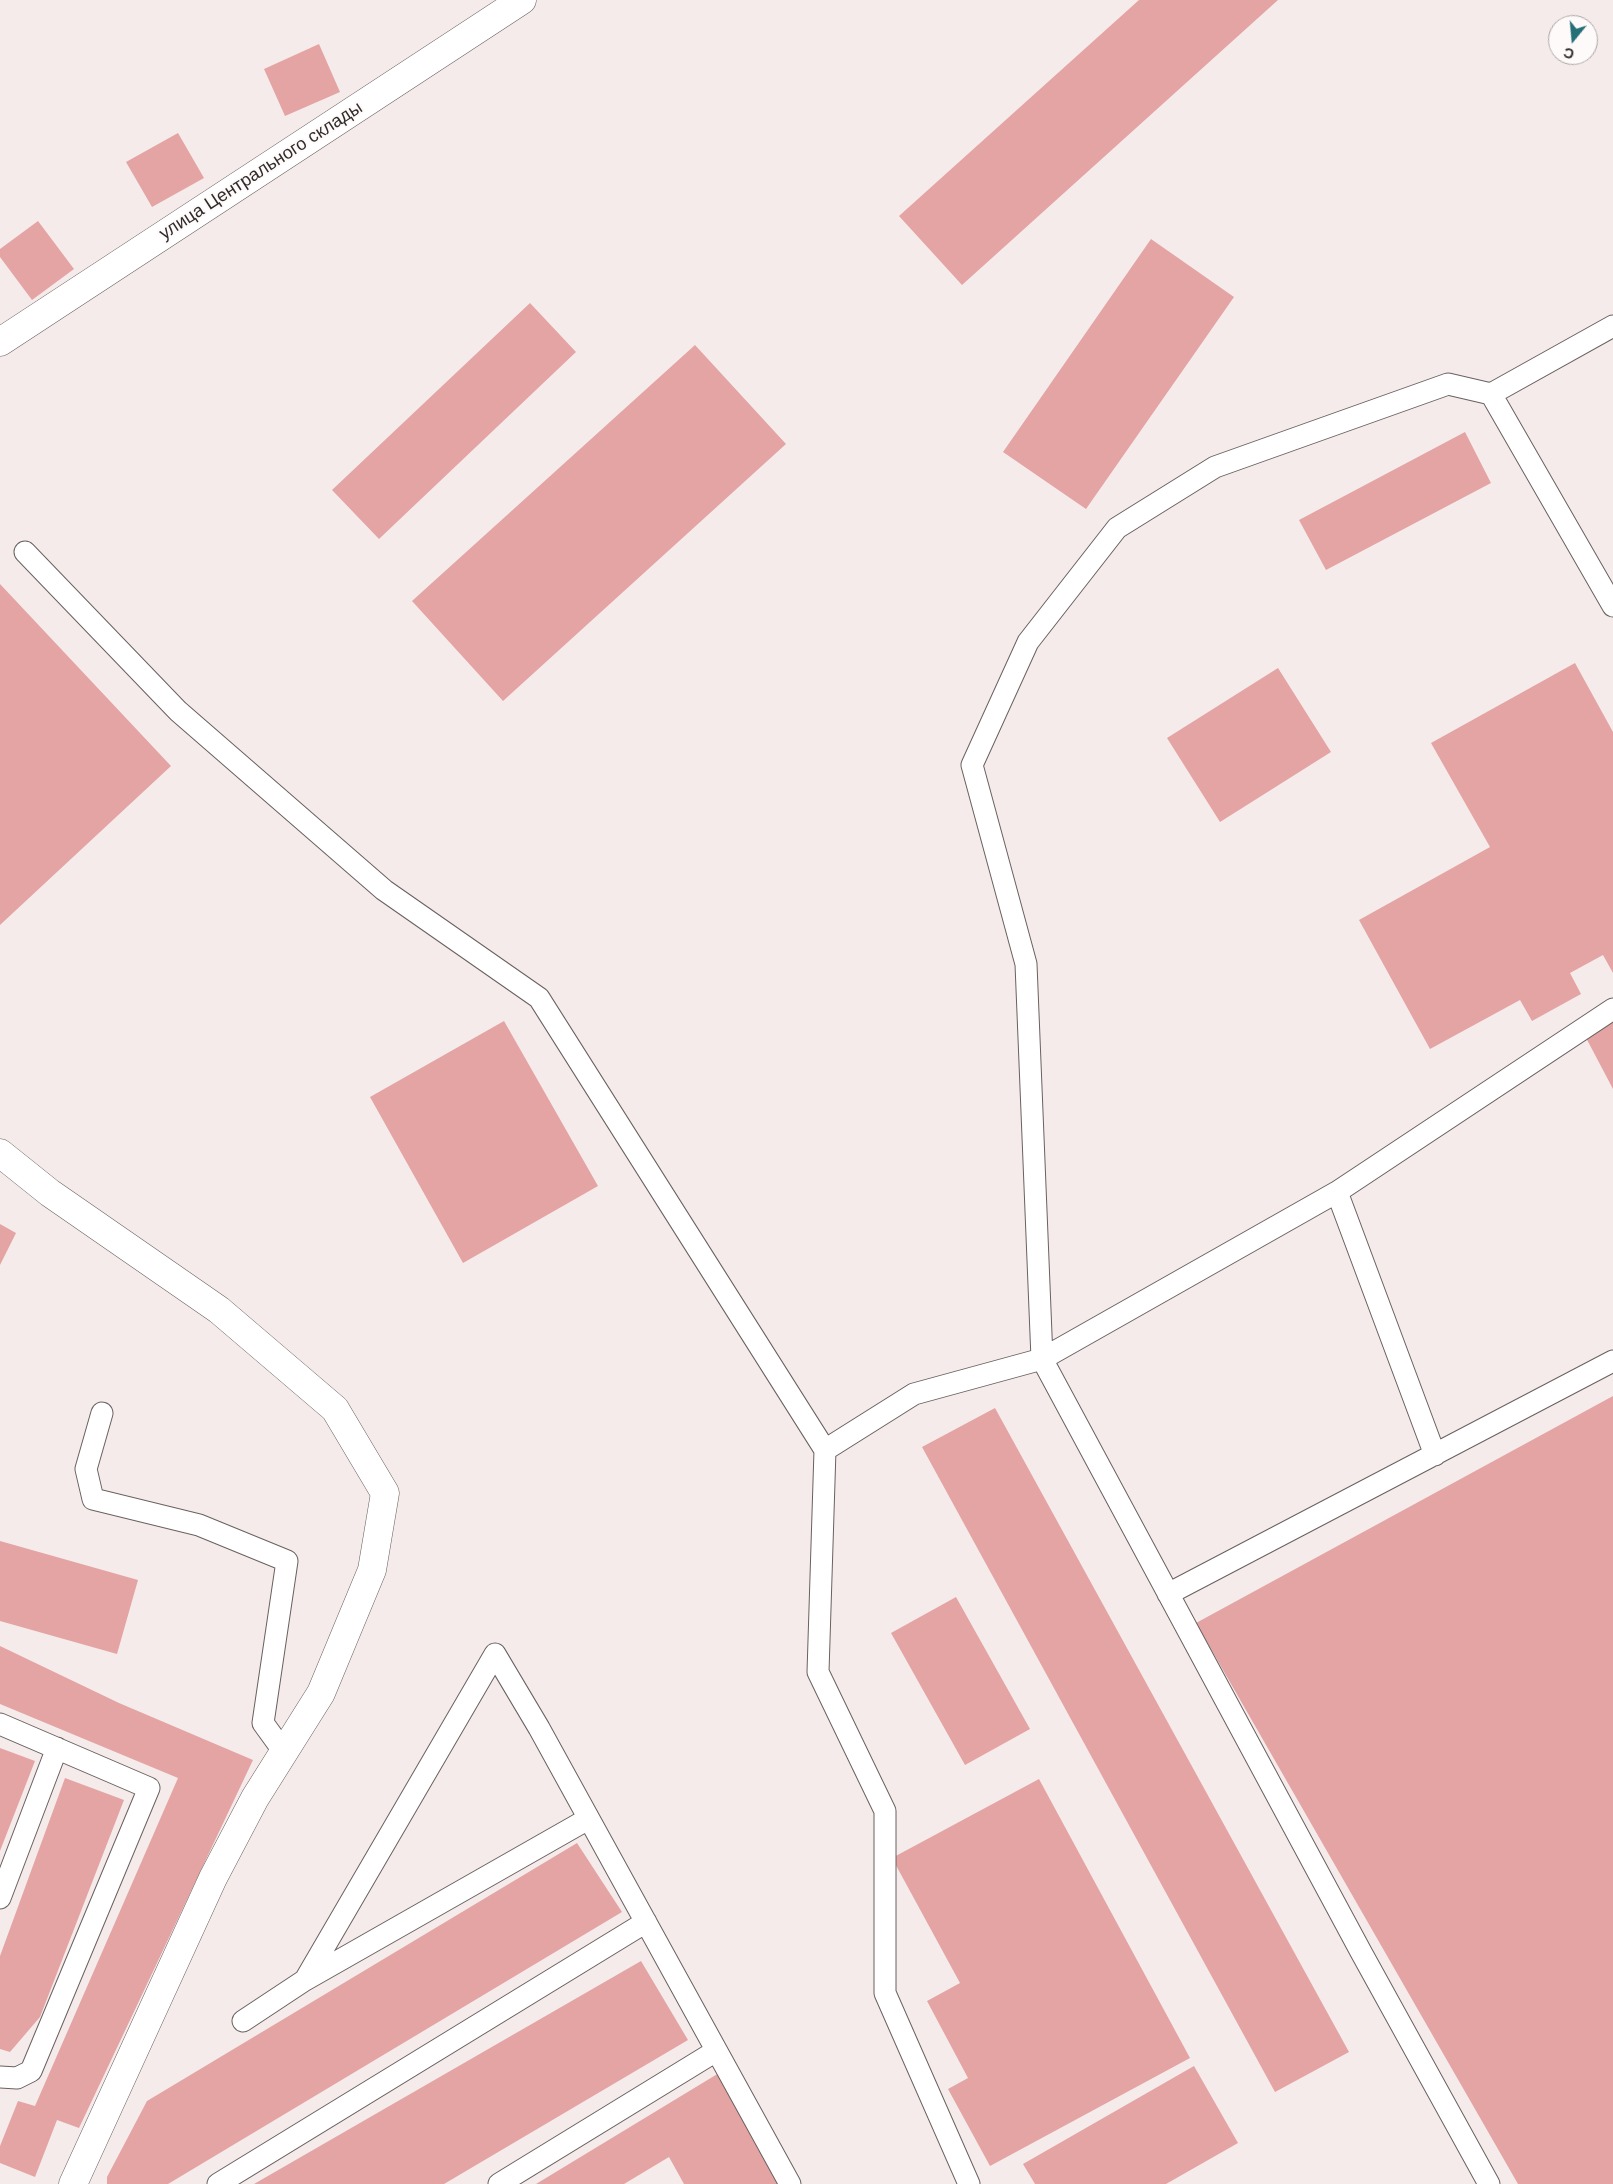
<!DOCTYPE html>
<meta charset="utf-8">
<style>
body{margin:0}
#map{position:relative;width:1613px;height:2184px;overflow:hidden;background:#f5ebeb;font-family:Helvetica,sans-serif}
canvas{display:block}
.north{position:absolute;left:1548px;top:15px;width:50px;height:50px;box-sizing:border-box;background:#fefafa;border:1px solid #aba8a7;border-radius:50%;rotate:197deg;font-size:14px;font-weight:700;line-height:20px;text-align:center;color:#2f2c2b}
.north::after{content:'';display:block;margin:auto;width:18px;height:22px;background:#256f77;clip-path:polygon(50% 0,100% 100%,50% 72%,0 100%)}
</style>
<div id="map">
<canvas width="1613" height="2184"></canvas>
<div class="north">С</div>
</div>
<script>
const c = document.querySelector('canvas').getContext('2d');
c.lineJoin = 'round';
function fill(path, color) {
  c.fillStyle = color;
  c.fill(path, 'evenodd');
}
function poly(rows) {
  const path = new Path2D();
  for (const r of rows) {
    path.moveTo(r[0], r[1]);
    for (let i = 2; i < r.length; i += 2) path.lineTo(r[i], r[i + 1]);
  }
  return path;
}
function trace(path, color, width, dash) {
  c.strokeStyle = color;
  c.lineWidth = width;
  c.lineCap = dash ? 'butt' : 'round';
  c.setLineDash(dash || []);
  c.stroke(path);
}
function write(font, color, halo, rows, align = 'center') {
  c.font = font + ' Helvetica,sans-serif';
  c.lineWidth = 4;
  c.setLineDash([]);
  c.textBaseline = 'middle';
  c.strokeStyle = halo;
  c.fillStyle = color;
  for (const [text, x, y, turn = 0] of rows) {
    c.save();
    c.translate(x, y);
    c.rotate((+turn || 0) * Math.PI / 180);
    c.textAlign = isNaN(turn) ? turn : align;
    if (halo) c.strokeText(text, 0, 0);
    c.fillText(text, 0, 0);
    c.restore();
  }
}
const building = poly([
 [1139,0,1278,0,962,285,899,216],
 [319,44,340,92,285,116,264,69],
 [178,133,204,178,152,207,126,162],
 [38,221,74,269,32,300,0,257,0,249],
 [1151,239,1234,297,1086,509,1003,452],
 [530,303,576,352,379,539,332,490],
 [695,345,786,444,503,701,412,601],
 [1465,432,1491,483,1326,570,1299,520],
 [0,584,171,766,0,925],
 [1575,663,1613,732,1613,973,1603,955,1570,973,1581,994,1532,1021,1520,1000,1430,1049,1359,920,1490,847,1431,743],
 [1278,668,1331,752,1220,822,1167,738],
 [1613,1019,1613,1089,1584,1034],
 [504,1021,598,1186,463,1263,370,1097],
 [0,1224,16,1233,0,1265],
 [1613,1396,1613,2184,1518,2184,1196,1623],
 [995,1408,1349,2052,1275,2092,922,1447],
 [0,1541,138,1580,117,1654,0,1621],
 [956,1597,1030,1729,965,1765,891,1633],
 [0,1646,119,1703,253,1760,79,2128,57,2120,35,2177,0,2163,0,2146,18,2101,35,2106,178,1778,0,1704],
 [0,1748,35,1761,0,1851],
 [65,1778,124,1800,40,2017,10,2052,0,2049,0,1956],
 [1039,1779,1190,2058,990,2166,948,2089,968,2078,927,2001,960,1983,892,1858],
 [577,1843,622,1912,168,2184,107,2184,107,2177,147,2101],
 [641,1961,688,2040,444,2184,254,2184],
 [1194,2066,1238,2143,1166,2184,1035,2184,1023,2164],
 [719,2073,780,2184,684,2184,669,2157,624,2184,536,2184]
]);
const service = poly([
 [1491,394,1613,326],
 [25,552,178,711,384,890,539,998,825,1450,914,1394,1042,1359,1361,1952,1489,2184],
 [1337,1192,1613,1009],
 [102,1413,86,1469,93,1499,199,1525,287,1561,263,1723,284,1752],
 [825,1450,818,1672,885,1811,885,1993,969,2184],
 [1435,1455,1337,1192,1042,1359,1026,964,972,765,1028,642,1117,528,1215,467,1448,384,1491,394,1613,606],
 [1168,1594,1613,1361],
 [0,1724,149,1788,31,2071,17,2078,0,2077],
 [588,1819,305,1980,495,1654,539,1728,790,2184],
 [0,1898,57,1748],
 [243,2021,305,1980],
 [218,2184,646,1922],
 [499,2184,716,2051]
]);
const minor = poly([
 [0,342,522,0],
 [0,1153,50,1193,219,1310,335,1409,385,1493,372,1570,321,1693,255,1798,213,1878,73,2184]
]);
const streetNames = [
 ["улица Центрального склады",261,171,-33]
];
fill(building, '#e4a4a3');
trace(service, '#696160', 23);
trace(minor, '#696160', 29);
trace(service, '#fff', 21);
trace(minor, '#fff', 28);
write('18px', '#2f2c2b', '#fefafa', streetNames);
</script>
